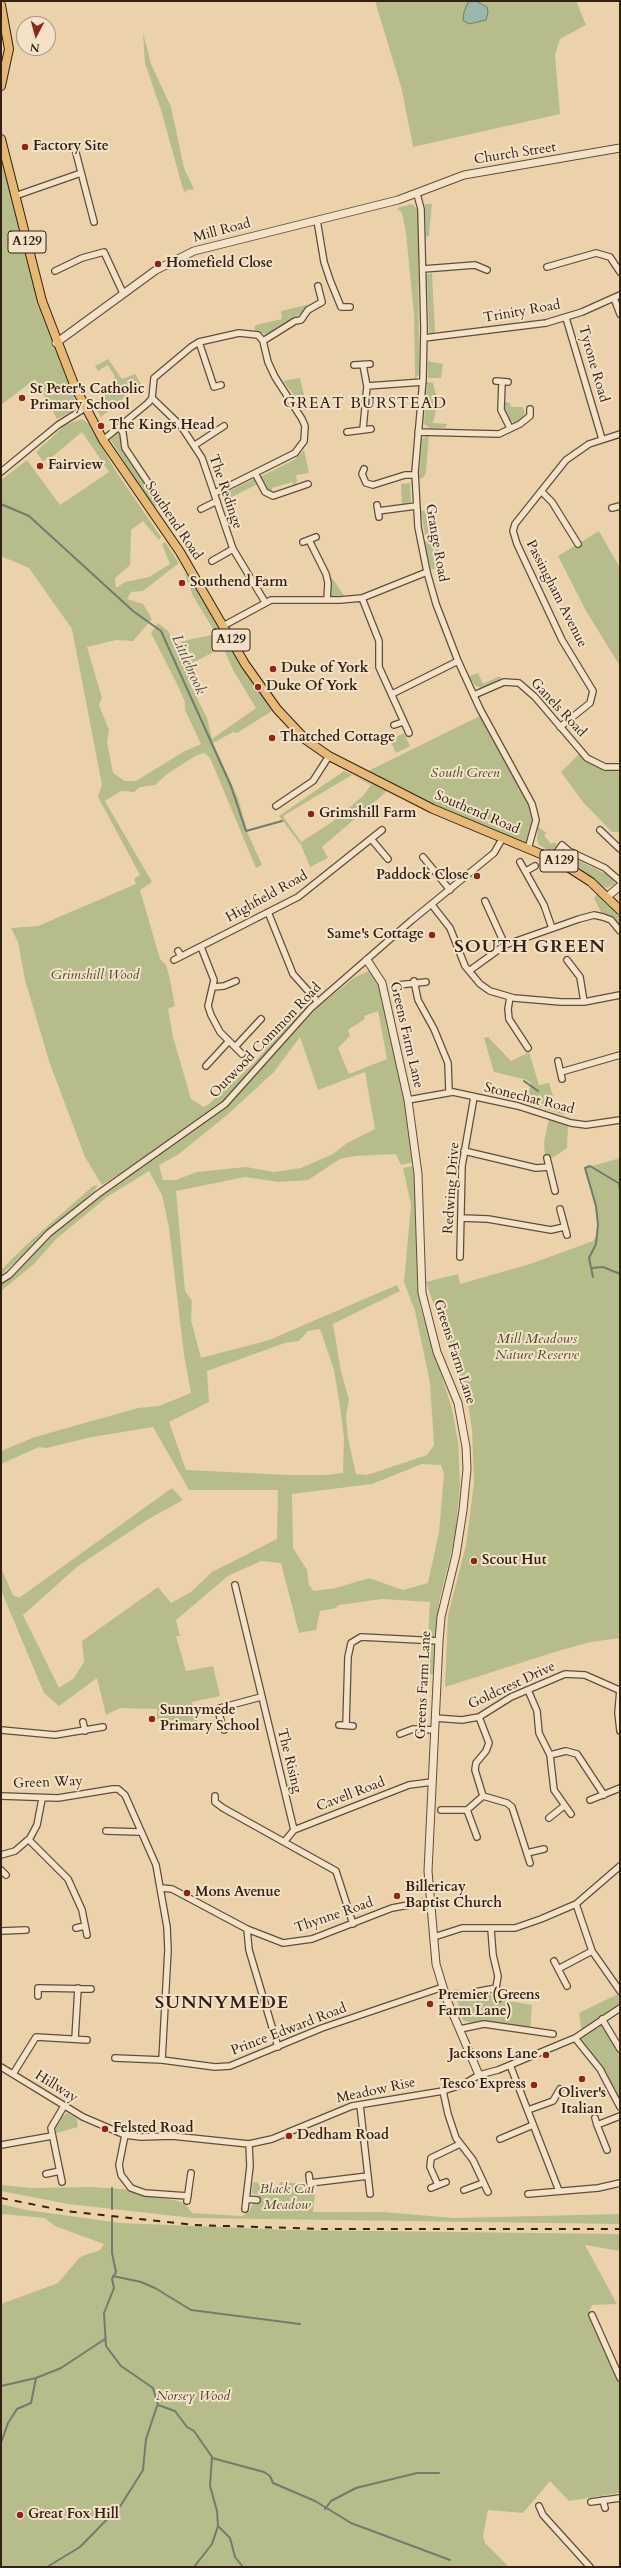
<!DOCTYPE html>
<style>
body{margin:0}
#map{position:relative;width:621px;height:2568px;overflow:hidden;background:#ecd2ab;font-family:Cardo,serif}
canvas{display:block}
.frame{position:absolute;inset:0;border:2px solid #332114;pointer-events:none}
.north{position:absolute;left:16px;top:16px;width:40px;height:40px;box-sizing:border-box;background:#f3e2c8;border:1px solid #a69580;border-radius:50%;rotate:186deg;font-size:11px;font-weight:700;line-height:16px;text-align:center;color:#332114}
.north::after{content:'';display:block;margin:auto;width:14px;height:18px;background:#8f2418;clip-path:polygon(50% 0,100% 100%,50% 72%,0 100%)}
</style>
<div id="map">
<canvas width="621" height="2568"></canvas>
<div class="frame"></div>
<div class="north">N</div>
</div>
<script>
const c = document.querySelector('canvas').getContext('2d');
c.lineJoin = 'round';
function fill(path, color) {
  c.fillStyle = color;
  c.fill(path, 'evenodd');
}
function poly(rows) {
  const path = new Path2D();
  for (const r of rows) {
    path.moveTo(r[0], r[1]);
    for (let i = 2; i < r.length; i += 2) path.lineTo(r[i], r[i + 1]);
  }
  return path;
}
function trace(path, color, width, dash) {
  c.strokeStyle = color;
  c.lineWidth = width;
  c.lineCap = dash ? 'butt' : 'round';
  c.setLineDash(dash || []);
  c.stroke(path);
}
function write(font, color, halo, rows, align = 'center') {
  c.font = font + ' Cardo,serif';
  c.lineWidth = 4;
  c.setLineDash([]);
  c.textBaseline = 'middle';
  c.strokeStyle = halo;
  c.fillStyle = color;
  for (const [text, x, y, turn = 0] of rows) {
    c.save();
    c.translate(x, y);
    c.rotate((+turn || 0) * Math.PI / 180);
    c.textAlign = isNaN(turn) ? turn : align;
    if (halo) c.strokeText(text, 0, 0);
    c.fillText(text, 0, 0);
    c.restore();
  }
}
const green = poly([
 [375,1,576,1,586,25,560,39,555,55,560,114,413,147,402,90],
 [143,33,151,64,171,107,184,168,194,189,186,190,187,194,183,189,161,110,145,63],
 [1,160,44,312,43,316,76,403,71,412,57,419,35,379,1,405],
 [412,204,418,210,419,374,415,379,414,315,406,233,402,213,397,208],
 [425,204,432,204,429,236,426,237],
 [432,273,435,333,429,333,427,275],
 [307,305,308,309,274,330,265,334,256,331,254,328,256,325,282,319,281,311],
 [108,359,122,379,135,374,141,384,101,417,92,402,102,398,100,393,115,377,108,365,98,371,95,366],
 [428,361,443,364,441,378,428,378],
 [300,378,307,408,305,410,283,381],
 [427,382,433,383,438,401,433,423,447,424,445,428,430,428,424,424],
 [505,402,510,403,511,407,523,407,525,414,521,420,515,423,507,419,505,412],
 [82,419,88,423,117,473,161,537,159,540,143,521,131,530,130,565,115,578,116,588,125,582,149,577,170,564,162,544,165,542,179,563,143,591,131,592,127,599,143,604,152,619,133,641,116,640,87,647,102,698,99,705,109,730,107,742,113,773,125,781,136,781,183,752,201,744,185,710,185,702,176,682,151,633,158,623,168,631,175,645,183,641,216,634,193,596,184,572,197,587,272,711,237,733,233,732,213,743,238,798,248,834,262,865,256,868,210,758,205,753,197,755,167,774,155,785,140,787,134,792,121,791,105,801,152,882,140,890,160,959,166,965,169,975,175,1006,168,1009,173,1037,191,1099,204,1107,209,1104,253,1064,303,1007,318,1002,225,1105,244,1088,318,1007,355,977,369,971,372,972,381,986,385,1001,393,1049,405,1099,413,1162,401,1165,396,1154,355,1156,340,1159,308,1180,279,1182,245,1177,176,1191,185,1291,192,1301,191,1320,201,1358,269,1340,397,1285,400,1291,333,1324,341,1371,349,1400,346,1415,348,1438,356,1474,367,1475,427,1455,434,1445,430,1383,415,1311,404,1282,411,1205,403,1168,413,1166,417,1195,417,1284,420,1306,452,1409,458,1442,460,1484,455,1537,439,1602,433,1674,426,1675,430,1602,382,1599,339,1605,336,1608,320,1611,316,1630,299,1633,281,1563,261,1561,228,1576,176,1620,180,1636,176,1636,186,1671,213,1666,220,1696,192,1702,200,1730,194,1722,157,1719,157,1709,120,1708,106,1715,97,1678,59,1706,44,1693,1,1590,1,1568,13,1595,19,1598,172,1488,183,1500,147,1520,78,1566,23,1615,59,1688,74,1678,84,1662,82,1641,158,1587,171,1603,191,1592,212,1572,277,1539,278,1490,189,1490,153,1427,92,1437,46,1448,39,1447,1,1464,1,1451,35,1437,138,1408,159,1406,191,1393,184,1355,169,1228,162,1195,149,1171,107,1197,56,1239,34,1264,1,1291,1,1283,53,1233,156,1150,102,1185,85,1157,50,1064,25,980,18,942,11,928,38,926,136,884,134,879,140,875,98,797,102,785,72,629,29,568,1,556,1,480,27,460,60,505,109,472,82,432,52,457,43,461,36,452,65,425],
 [223,647,233,670,256,708,212,739,207,718,189,682,189,675,185,667],
 [378,1011,387,1059,349,1074,338,1048,350,1036,348,1030,365,1019,364,1016],
 [300,1037,318,1090,365,1072,375,1129,347,1143,333,1154,301,1168,274,1172,246,1167,197,1172,176,1180,163,1180,159,1165,179,1154,227,1115,274,1072],
 [320,1329,334,1370,340,1407,344,1438,343,1473,326,1475,288,1475,186,1470,169,1422,209,1402,207,1371,285,1343,299,1341,308,1331],
 [422,1464,441,1465,444,1474,439,1532,428,1583,403,1590,369,1578,336,1588,314,1591,312,1589,309,1585,307,1570,293,1548,292,1494,372,1484],
 [117,432,120,436,121,448,158,504,154,508,110,439],
 [429,435,426,472,424,477,419,479,422,439],
 [304,450,309,473,296,475,297,481,294,486,292,482,272,488,273,493,267,491,260,477,294,460],
 [254,479,258,484,222,502,225,493],
 [410,483,411,502,402,504,401,484],
 [430,510,434,530,425,535,421,511],
 [599,531,620,568,620,666,586,611,558,556],
 [435,538,443,565,431,570,425,541],
 [329,574,335,582,344,596,329,597],
 [478,673,483,684,500,676,501,679,482,688,476,686,471,680,470,676],
 [484,714,520,781,536,820,528,849,364,773],
 [404,733,410,746,396,753,390,740],
 [579,754,593,765,603,769,620,769,620,832,612,832,583,802,561,772],
 [344,771,387,791,322,847,328,858,310,867,301,845,279,816],
 [352,775,371,785,363,796,332,822,301,842,283,816],
 [538,827,547,833,544,835,551,844,555,842,557,846,551,852,539,845,537,840],
 [561,852,604,873,613,879,615,884,607,888,601,886,572,862,559,855],
 [598,893,620,916,620,929,609,916,601,912,594,898],
 [488,1037,511,1061,529,1052,539,1085,549,1083,556,1106,562,1109,565,1115,527,1103,531,1083,527,1080,494,1072,484,1038],
 [549,1119,568,1126,567,1148,554,1157,545,1159,544,1142],
 [620,1158,620,1638,591,1642,558,1651,445,1687,448,1615,466,1545,474,1483,472,1430,468,1404,426,1282,458,1274,460,1284,530,1264,593,1241,598,1234,598,1225,596,1206,585,1168],
 [98,1185,95,1190,1,1275,1,1270,26,1245,93,1186],
 [496,1988,498,1999,532,2005,530,2031,463,2021,454,1989,475,1992],
 [620,1993,620,2008,602,2019,620,2049,620,2107,607,2082,575,2038,582,2033,579,2013],
 [67,2113,77,2119,78,2127,56,2133,55,2123],
 [253,2182,279,2186,280,2182,307,2184,308,2192,315,2193,313,2212,383,2212,454,2218,620,2214,620,2224,193,2218,68,2204,1,2191,1,2185,31,2188,91,2187,135,2190,145,2196,175,2200,185,2204,192,2213,241,2216,249,2212,253,2203,259,2204,260,2196,252,2193],
 [1,2204,27,2210,120,2223,291,2230,620,2234,620,2251,585,2245,617,2304,592,2305,589,2312,620,2384,620,2493,569,2501,550,2481,523,2513,488,2510,483,2536,485,2543,509,2567,1,2567,1,2304,58,2283,80,2257,100,2250,104,2244,55,2226,45,2218,1,2214]
]);
const water = poly([
 [476,1,487,7,488,12,486,20,469,24,463,20,464,12,468,2,476,1]
]);
const stream = poly([
 [1,504,29,516,133,611,161,631,231,786,246,831,282,821],
 [524,1081,538,1091],
 [619,1184,620,1191],
 [592,1268,603,1267,620,1274],
 [593,1277,589,1258,596,1244,598,1225,596,1206,585,1168,590,1166,620,1184],
 [112,2188,112,2209],
 [112,2217,112,2253,116,2272,112,2279,114,2288,104,2313,106,2346,121,2366,153,2388,158,2405,175,2411,187,2427,194,2431,212,2457,210,2486,217,2511,218,2526,212,2544,194,2567],
 [113,2276,141,2282,155,2288,191,2310,300,2324],
 [1,2386,36,2378,61,2368,105,2339],
 [1,2443,8,2423,17,2409,31,2403,36,2378],
 [212,2458,264,2472,270,2476,273,2483,315,2501,351,2523,450,2560],
 [325,2509,331,2501,356,2488,417,2473,439,2473],
 [219,2527,230,2538,235,2557,243,2567],
 [47,2567,80,2547,121,2505,143,2470,146,2439,157,2406]
]);
const minor = poly([
 [75,149,94,222],
 [417,194,421,209,424,328,423,379,415,472,418,527,427,572,436,604,458,661,480,709,532,804,536,820,528,849],
 [15,196,81,173],
 [317,220,324,262,330,280,341,307,350,307],
 [547,267,596,253,610,257,620,272],
 [423,269,475,265,487,270],
 [55,271,82,258,104,252,123,293],
 [614,298,620,314],
 [566,318,602,439],
 [424,338,546,323,582,312,620,295],
 [263,341,295,321,301,320,308,310,322,302,318,286],
 [199,342,214,387,221,385],
 [354,365,370,364],
 [496,381,508,382],
 [502,382,501,410,510,428],
 [367,386,423,382],
 [152,398,181,426,202,458,233,549,265,602],
 [119,427,123,433,125,448,161,502],
 [363,429,367,386,363,365],
 [347,432,371,429],
 [418,432,499,434,520,424,530,416,530,409],
 [103,440,148,403,152,398,154,378,191,347,199,342,239,333,258,335,263,341,268,362,275,377,302,419,305,426,304,441,295,453,215,493],
 [195,445,224,426],
 [364,469,362,474,366,483,373,485,405,475,415,475],
 [1,472,58,425,85,408],
 [255,473,265,492,273,496,308,484],
 [541,491,552,502,578,544],
 [377,505,379,517],
 [612,508,620,506],
 [201,509,217,501],
 [378,511,416,506],
 [309,540,326,574,328,583,327,600],
 [303,542,316,537],
 [212,561,233,549],
 [362,598,379,641,379,667,409,733],
 [223,626,271,600,340,600,362,598,427,572],
 [392,694,458,661],
 [474,695,504,682,519,683,535,697,587,758,605,767,620,767],
 [394,725,403,722],
 [560,727,590,703,593,691,562,640,517,544,513,531,515,524,566,460,589,444,620,434],
 [276,806,313,781,329,756],
 [600,830,620,849],
 [372,840,388,859],
 [423,857,450,890],
 [552,859,562,845,569,851,605,868,620,881],
 [520,862,544,905,552,928],
 [526,871,535,866],
 [485,901,505,945],
 [432,905,450,928,465,966,480,984,490,991,514,998,561,1002,584,1002,620,995],
 [268,912,293,974,318,1002],
 [201,947,214,980,208,1006,211,1015,220,1032,242,1054],
 [178,951,181,956],
 [174,960,298,897,382,830],
 [567,960,580,977,584,1002],
 [469,971,505,945,579,919,594,915,603,917,611,920,620,931],
 [414,981,418,1000,434,1029,448,1063,449,1092],
 [398,985,426,982],
 [213,987,224,986,236,981],
 [510,997,508,1009,509,1019,528,1048],
 [235,1047,261,1019],
 [558,1061,562,1079],
 [206,1066,229,1041],
 [561,1072,620,1055],
 [408,1100,453,1092,518,1106,571,1123,586,1125,620,1120],
 [464,1151,536,1168,549,1167],
 [547,1158,555,1191],
 [560,1209,567,1235],
 [461,1218,488,1219,551,1230,564,1227],
 [460,1257,462,1166,474,1097],
 [1,1280,9,1275,49,1233,98,1194,225,1104,311,1008,412,920,494,853,502,839],
 [235,1585,294,1830],
 [620,1689,618,1713,620,1731],
 [528,1690,537,1711,539,1733,550,1755,554,1790,571,1814],
 [479,1717,489,1743,486,1751,476,1763,475,1770,483,1796,507,1803,512,1807,530,1863],
 [435,1718,462,1720,479,1717,511,1697,565,1674,585,1675,619,1690],
 [83,1722,85,1731],
 [339,1725,353,1726],
 [346,1725,348,1657,351,1643,361,1637,439,1641],
 [1,1730,55,1735,103,1727],
 [224,1730,218,1711,220,1708,261,1697],
 [400,1734,413,1729,435,1730],
 [550,1755,566,1751,577,1754,604,1795],
 [1,1796,58,1798,113,1789,118,1789,125,1795,156,1865,167,1927,168,1950,162,2060],
 [215,1796,215,1802,223,1808,336,1871,353,1924],
 [590,1800,620,1788],
 [441,1810,467,1810,483,1796],
 [467,1810,477,1837],
 [549,1818,564,1806],
 [106,1831,140,1832],
 [29,1840,68,1879,82,1910,87,1935],
 [284,1842,294,1830,409,1785,432,1782],
 [527,1853,544,1849],
 [1,1855,15,1851,30,1838,37,1825,42,1799],
 [1,1870,6,1875],
 [161,1888,172,1889,247,1929,283,1943,312,1939,392,1908,431,1901],
 [576,1904,592,1951,620,1991],
 [76,1928,85,1926],
 [247,1929,249,1950,278,2047],
 [1,1931,26,1930],
 [434,1937,462,1928,515,1928,541,1919,576,1904,620,1866],
 [554,1961,567,1986],
 [558,1969,592,1951],
 [496,1988,498,1999],
 [475,1992,496,1988,498,1976,493,1955,491,1929],
 [38,1996,38,1988,91,1989],
 [602,2019,620,2049],
 [460,2029,484,2024,553,2034],
 [575,2038,600,2069,620,2107],
 [75,2039,78,1988],
 [115,2058,162,2060,215,2067,230,2066,322,2028,443,1987],
 [510,2065,559,2191],
 [1,2067,83,2117,125,2135,141,2137,172,2136,249,2144,272,2139,352,2106,443,2091,464,2084,479,2075,498,2070,575,2038,620,2008],
 [13,2074,36,2037,87,2040],
 [443,2091,448,2114,456,2138,473,2160,488,2192],
 [360,2105,370,2194],
 [528,2110,553,2101,560,2089],
 [595,2118,597,2125],
 [125,2135,119,2165,121,2175,131,2188,145,2193,188,2196],
 [500,2139,533,2125],
 [1,2145,52,2136],
 [607,2150,597,2125,620,2116],
 [46,2174,60,2171],
 [309,2175,311,2191],
 [62,2182,51,2128,64,2106],
 [310,2183,368,2176],
 [438,2185,430,2167,431,2158,460,2144],
 [431,2188,446,2182],
 [464,2190,483,2183],
 [528,2194,598,2188,620,2183],
 [246,2199,257,2200],
 [187,2201,191,2173],
 [245,2209,250,2166,249,2144],
 [592,2315,620,2378],
 [603,2500,605,2508],
 [591,2502,620,2498],
 [539,2506,543,2515,590,2567]
]);
const tertiary = poly([
 [56,343,156,270,194,251,398,200,464,175,620,148],
 [608,896,620,886],
 [367,960,382,983,408,1100,418,1174,422,1293,437,1352,458,1403,466,1447,467,1469,463,1510,456,1555,441,1617,439,1641,428,1871,436,1964,447,2000,479,2075]
]);
const primary = poly([
 [1,5,9,49,1,86],
 [1,139,42,301,75,387,103,440,180,552,245,664,277,709,306,740,329,756,433,809,560,862,591,882,620,910]
]);
const rail = poly([
 [1,2198,66,2211,194,2225,325,2229,620,2229]
]);
const markers = [
 [25,147,4,"#8f2418"],
 [158,264,4,"#8f2418"],
 [22,398,4,"#8f2418"],
 [101,426,4,"#8f2418"],
 [40,466,4,"#8f2418"],
 [182,583,4,"#8f2418"],
 [273,669,4,"#8f2418"],
 [258,687,4,"#8f2418"],
 [272,738,4,"#8f2418"],
 [311,814,4,"#8f2418"],
 [477,876,4,"#8f2418"],
 [432,935,4,"#8f2418"],
 [474,1561,4,"#8f2418"],
 [152,1719,4,"#8f2418"],
 [187,1893,4,"#8f2418"],
 [397,1896,4,"#8f2418"],
 [430,2004,4,"#8f2418"],
 [546,2055,4,"#8f2418"],
 [582,2079,4,"#8f2418"],
 [534,2085,4,"#8f2418"],
 [105,2129,4,"#8f2418"],
 [289,2136,4,"#8f2418"],
 [20,2515,4,"#8f2418"]
];
const shields = [
 [27,242,38],
 [231,640,38],
 [559,861,38]
];
const shieldNames = [
 ["A129",27,242],
 ["A129",231,640],
 ["A129",559,861]
];
const poiNames = [
 ["Factory Site",33,147],
 ["Homefield Close",166,264],
 ["St Peter's Catholic",30,390],
 ["Primary School",30,406],
 ["The Kings Head",109,426],
 ["Fairview",48,466],
 ["Southend Farm",190,583],
 ["Duke of York",281,669],
 ["Duke Of York",266,687],
 ["Thatched Cottage",280,738],
 ["Grimshill Farm",319,814],
 ["Paddock Close",469,876,"right"],
 ["Same's Cottage",424,935,"right"],
 ["Scout Hut",482,1561],
 ["Sunnymede",160,1711],
 ["Primary School",160,1727],
 ["Billericay",405,1888],
 ["Baptist Church",405,1904],
 ["Mons Avenue",195,1893],
 ["Premier (Greens",438,1996],
 ["Farm Lane)",438,2012],
 ["Jacksons Lane",538,2055,"right"],
 ["Tesco Express",526,2085,"right"],
 ["Oliver's",582,2094,"center"],
 ["Italian",582,2110,"center"],
 ["Felsted Road",113,2129],
 ["Dedham Road",297,2136],
 ["Great Fox Hill",28,2515]
];
const streetNames = [
 ["Church Street",515,154,-9],
 ["Mill Road",222,231,-15],
 ["Trinity Road",522,312,-10],
 ["Tyrone Road",593,364,74],
 ["The Redinge",225,492,71],
 ["Southend Road",173,521,56],
 ["Grange Road",436,543,80],
 ["Passingham Avenue",556,594,63],
 ["Ganels Road",558,708,47],
 ["Southend Road",477,813,23],
 ["Highfield Road",267,897,-29],
 ["Greens Farm Lane",406,1035,77],
 ["Outwood Common Road",266,1041,-46],
 ["Stonechat Road",529,1099,14],
 ["Redwing Drive",452,1188,-86],
 ["Greens Farm Lane",454,1352,72],
 ["Greens Farm Lane",424,1685,-87],
 ["Goldcrest Drive",512,1686,-25],
 ["The Rising",289,1761,76],
 ["Green Way",48,1783,-2],
 ["Cavell Road",351,1795,-21],
 ["Thynne Road",334,1916,-19],
 ["Prince Edward Road",289,2030,-21],
 ["Hillway",56,2087,32],
 ["Meadow Rise",376,2091,-12]
];
const parkNames = [
 ["South Green",465,774],
 ["Grimshill Wood",95,976],
 ["Mill Meadows",537,1340],
 ["Nature Reserve",537,1356],
 ["Black Cat",287,2190],
 ["Meadow",287,2206],
 ["Norsey Wood",193,2397]
];
const waterNames = [
 ["Littlebrook",188,665,66]
];
const quarterNames = [
 ["GREAT BURSTEAD",365,404]
];
const districtNames = [
 ["SOUTH GREEN",530,948],
 ["SUNNYMEDE",222,2004]
];
fill(green, '#b6bd8b');
fill(water, '#99b8aa');
trace(water, '#707c6e', 1);
trace(stream, '#707c6e', 2);
trace(minor, '#614d3a', 8);
trace(tertiary, '#614d3a', 9);
trace(primary, '#332114', 10);
trace(minor, '#f3e2c8', 5.5);
trace(tertiary, '#f3e2c8', 7);
trace(primary, '#e6b976', 8);
trace(rail, '#332114', 2, [7, 7]);
for (const [x, y, r, color] of markers) {
  const dot = new Path2D();
  dot.arc(x, y, r, 0, 2 * Math.PI);
  c.fillStyle = color;
  c.fill(dot);
  trace(dot, '#f3e2c8', 1.5);
}
for (const [x, y, w] of shields) {
  const box = new Path2D();
  box.roundRect(x - w / 2, y - 11, w, 22, 3);
  c.fillStyle = '#f3e2c8';
  c.fill(box);
  trace(box, '#332114', 1);
}
write('bold 13px', '#332114', null, shieldNames);
write('bold 14px', '#332114', '#f3e2c8', poiNames, 'left');
write('14px', '#332114', '#f3e2c8', streetNames);
write('italic 14px', '#544832', '#f3e2c8', parkNames);
write('italic 15px', '#524e41', '#f3e2c8', waterNames);
c.letterSpacing = '1px';
write('16px', '#332114', '#f3e2c8', quarterNames);
c.letterSpacing = '0px';
c.letterSpacing = '1px';
write('bold 18px', '#332114', '#f3e2c8', districtNames);
c.letterSpacing = '0px';
</script>
